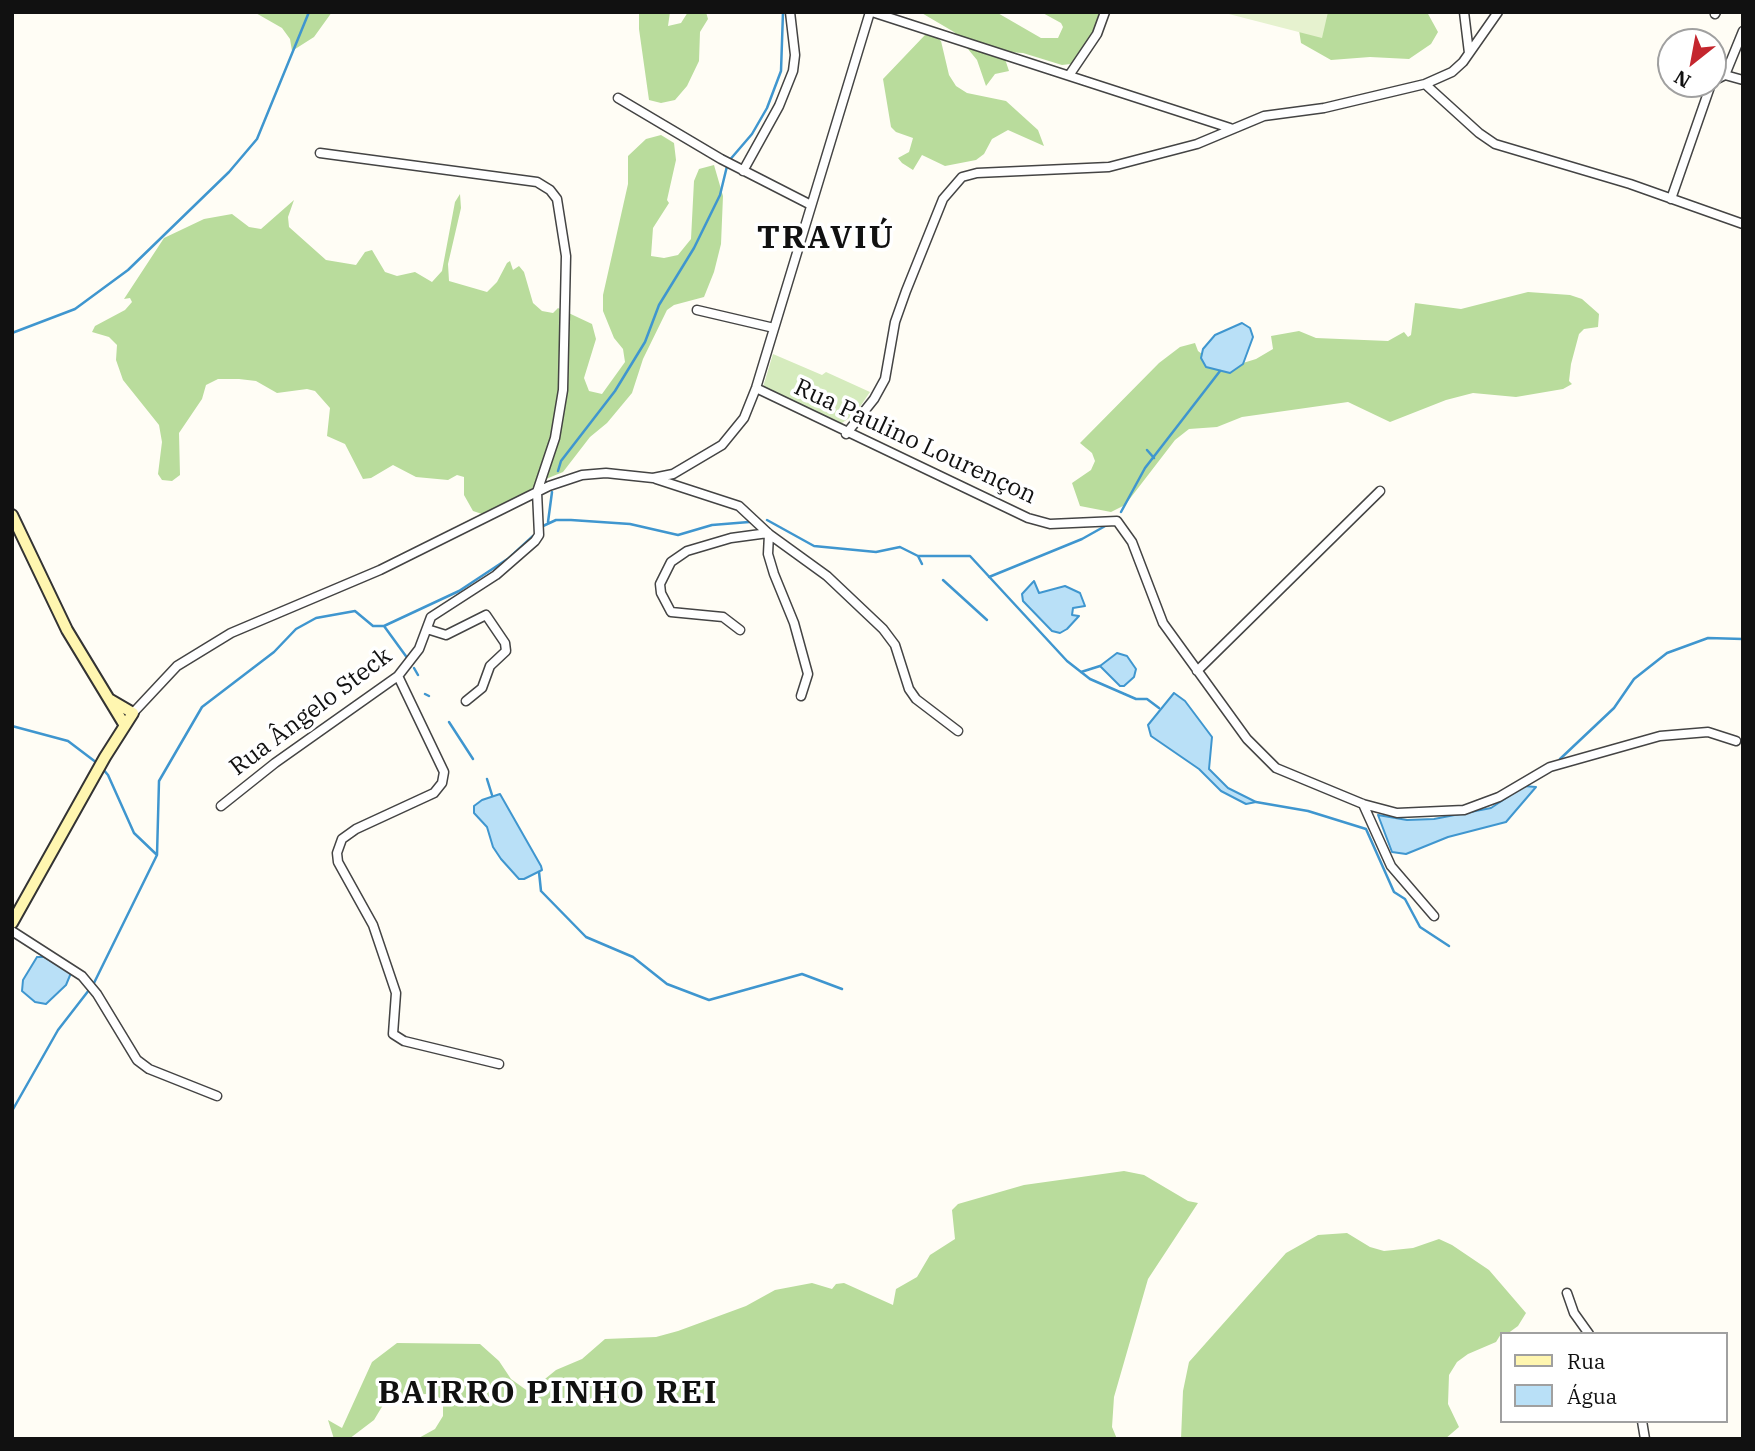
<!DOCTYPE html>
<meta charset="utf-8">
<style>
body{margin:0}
#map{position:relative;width:1755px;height:1451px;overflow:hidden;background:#fffdf5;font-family:"IBM Plex Serif",serif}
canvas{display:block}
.frame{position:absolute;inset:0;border:14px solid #111;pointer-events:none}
.legend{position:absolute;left:1500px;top:1332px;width:228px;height:91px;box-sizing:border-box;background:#fff;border:2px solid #a0a0a0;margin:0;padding:9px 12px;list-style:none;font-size:21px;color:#111}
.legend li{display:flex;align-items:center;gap:14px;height:35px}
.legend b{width:35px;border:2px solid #a0a0a0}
.north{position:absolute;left:1657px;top:28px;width:70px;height:70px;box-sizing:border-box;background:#fff;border:2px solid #a0a0a0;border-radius:50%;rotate:211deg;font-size:19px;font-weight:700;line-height:28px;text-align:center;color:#111}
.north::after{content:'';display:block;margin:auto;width:24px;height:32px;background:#c4262e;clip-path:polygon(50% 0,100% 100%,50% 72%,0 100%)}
</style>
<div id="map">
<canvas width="1755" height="1451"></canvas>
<div class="frame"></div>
<ul class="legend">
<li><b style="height:9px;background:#fff6b0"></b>Rua</li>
<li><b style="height:19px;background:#b9e0f7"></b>Água</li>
</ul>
<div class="north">N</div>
</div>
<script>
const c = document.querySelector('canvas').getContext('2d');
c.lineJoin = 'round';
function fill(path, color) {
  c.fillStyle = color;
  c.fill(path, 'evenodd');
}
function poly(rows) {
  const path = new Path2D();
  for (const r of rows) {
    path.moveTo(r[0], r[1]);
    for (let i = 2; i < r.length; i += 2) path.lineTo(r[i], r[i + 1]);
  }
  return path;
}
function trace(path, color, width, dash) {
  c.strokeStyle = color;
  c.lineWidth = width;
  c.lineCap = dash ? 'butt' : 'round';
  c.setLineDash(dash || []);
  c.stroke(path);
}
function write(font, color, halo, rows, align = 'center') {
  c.font = font + ' "IBM Plex Serif",serif';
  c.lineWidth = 7;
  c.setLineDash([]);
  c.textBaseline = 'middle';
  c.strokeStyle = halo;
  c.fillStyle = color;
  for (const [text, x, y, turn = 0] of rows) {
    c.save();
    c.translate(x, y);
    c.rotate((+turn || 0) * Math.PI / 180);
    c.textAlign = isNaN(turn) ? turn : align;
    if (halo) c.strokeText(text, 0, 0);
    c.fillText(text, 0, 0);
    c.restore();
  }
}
const green = poly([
 [773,354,822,375,826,372,870,392,855,414,842,423,835,424,763,387]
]);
const forest = poly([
 [254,12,332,12,314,37,292,51,290,39,282,28],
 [639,12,670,12,668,26,681,23,688,12,706,12,708,19,700,32,699,61,687,86,675,100,661,103,649,100,639,29],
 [920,12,996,12,1041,38,1058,38,1063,27,1061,23,1041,12,1108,12,1093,48,1079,63,1062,65,1023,53,1007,52,1004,56,1009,71,995,74,986,86,977,60,954,32],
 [1316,12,1427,12,1438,32,1431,44,1409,59,1370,57,1331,60,1301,43,1299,30],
 [925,35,934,35,941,41,949,75,956,86,967,93,1006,101,1038,130,1044,146,1008,130,992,139,984,154,976,160,945,166,922,155,913,170,902,163,898,158,909,152,913,138,896,132,891,127,883,79],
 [661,135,674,143,676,160,667,200,669,203,653,228,651,256,664,258,678,255,691,239,694,181,699,169,714,165,723,196,721,244,714,272,704,297,674,305,667,310,643,359,632,393,607,423,590,437,563,472,541,481,525,494,482,514,473,511,464,495,464,477,457,475,448,480,416,477,393,465,371,478,363,479,345,444,327,436,330,408,315,391,307,389,277,393,256,381,239,379,218,379,206,385,202,399,179,433,180,475,172,481,162,480,158,474,162,442,159,425,123,380,116,360,117,345,109,337,92,332,95,326,125,310,132,302,130,298,124,299,164,238,204,219,232,214,249,227,261,229,294,200,288,217,289,227,326,260,356,265,365,252,372,250,385,272,397,276,415,272,432,282,442,271,455,202,460,194,461,208,448,264,449,281,487,292,497,282,507,263,510,261,513,270,519,266,524,272,533,303,542,311,553,313,558,308,592,324,596,339,584,378,589,391,602,394,625,362,623,349,614,338,603,311,603,295,628,184,628,156,646,139],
 [1528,292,1570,295,1582,299,1599,314,1598,327,1584,329,1579,334,1571,364,1569,381,1572,384,1563,389,1516,397,1473,393,1446,400,1390,422,1348,402,1242,417,1217,427,1189,429,1175,440,1125,505,1111,512,1080,506,1072,483,1091,470,1095,461,1092,453,1080,443,1159,363,1180,347,1195,343,1198,351,1206,357,1230,367,1256,359,1273,349,1271,336,1299,331,1316,338,1388,341,1404,332,1408,337,1411,335,1415,303,1461,309],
 [1124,1171,1144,1175,1188,1201,1198,1203,1148,1279,1114,1397,1112,1427,1117,1439,417,1439,435,1429,443,1416,443,1401,433,1393,418,1395,407,1403,389,1395,374,1420,349,1439,334,1439,328,1420,342,1428,372,1362,397,1343,480,1344,499,1361,511,1379,529,1392,556,1370,582,1359,605,1339,656,1337,678,1331,746,1306,775,1290,812,1283,832,1289,836,1284,844,1283,893,1305,896,1289,917,1277,930,1255,955,1239,952,1210,958,1204,1024,1185],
 [1347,1233,1370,1247,1384,1251,1413,1248,1439,1239,1452,1245,1489,1270,1526,1313,1518,1326,1507,1334,1501,1334,1496,1342,1468,1354,1457,1362,1449,1375,1448,1404,1459,1427,1445,1439,1181,1439,1183,1391,1189,1362,1286,1253,1318,1235]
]);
const pitch = poly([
 [1221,12,1328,12,1322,38]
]);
const water = poly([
 [1242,323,1250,328,1253,337,1243,364,1230,373,1206,367,1201,358,1203,349,1215,335,1242,323],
 [1034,581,1039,593,1065,586,1080,593,1085,606,1073,608,1072,615,1079,616,1067,629,1060,633,1052,631,1023,601,1022,594,1034,581],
 [1117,653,1127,656,1136,669,1134,677,1124,686,1120,686,1100,666,1117,653],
 [1174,693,1185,701,1212,737,1209,769,1228,788,1256,802,1246,804,1221,791,1199,769,1151,736,1148,725,1174,693],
 [1524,786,1536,787,1506,822,1448,837,1406,854,1392,852,1378,815,1407,820,1434,819,1491,808,1524,786],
 [500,794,541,866,542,870,524,879,519,879,501,859,493,847,487,827,474,813,474,806,482,800,500,794],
 [37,957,44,957,71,973,66,985,46,1004,35,1002,22,991,23,980,37,957]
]);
const stream = poly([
 [12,333,75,309,128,270,229,172,257,139,309,12],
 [1147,450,1154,458],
 [558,471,561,461,615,391,645,342,659,305,694,248,720,195,728,162,752,134,767,108,781,71,783,12],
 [1121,512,1145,468,1220,371],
 [767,520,814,546,876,552,900,547,918,556,970,556,1067,661,1090,679,1136,699,1147,699,1159,708],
 [548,522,552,492],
 [543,526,556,520,571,520,630,524,678,535,712,525,749,522],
 [918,556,922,564],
 [989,577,1082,539,1107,525],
 [943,580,987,620],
 [384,626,408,659],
 [414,668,418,675],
 [1081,672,1100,666],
 [425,694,429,696],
 [449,722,473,759],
 [12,726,68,741,97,763],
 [1560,759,1614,708,1634,679,1667,653,1708,638,1743,639],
 [102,768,108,775,134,833,157,855],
 [487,779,492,795],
 [1256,802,1308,811,1366,829,1394,892,1405,899,1420,927,1449,946],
 [539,872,541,891,586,937,633,957,667,984,709,1000,802,974,842,989],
 [93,985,157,855,159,781,202,707,274,652,296,629,316,618,355,611,373,626,384,626,459,591,509,558,533,536],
 [12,1111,58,1030,89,990]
]);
const street = poly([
 [872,12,1230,128],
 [1464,12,1469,53],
 [1715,14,1716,12],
 [1070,74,1097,34,1105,12],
 [1725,75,1743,31],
 [1713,81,1725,75,1743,80],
 [1425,84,1479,133,1495,144,1630,184,1743,224],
 [618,98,721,159,811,205],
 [743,171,779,106,793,71,795,55,790,12],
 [1671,199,1711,84],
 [697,310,774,328],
 [756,388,1028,518,1050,524,1117,521,1132,542,1163,623,1247,739,1276,768,1363,804,1397,813,1464,810,1499,797,1550,767,1660,736,1708,732,1736,741],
 [846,434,874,399,885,379,895,322,906,291,943,199,962,177,977,173,1109,167,1197,144,1264,116,1324,108,1425,84,1452,72,1463,62,1498,12],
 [656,479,739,506,769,534,827,576,883,629,895,645,909,689,916,699,958,731],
 [769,534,768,554,774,574,794,623,808,674,801,696],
 [427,629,446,635,486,615,505,643,506,651,490,666,482,688,466,701],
 [740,630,723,617,671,612,661,593,660,584,671,562,687,551,731,538,768,533],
 [1197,671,1380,491],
 [398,676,444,772,442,783,434,793,356,829,342,839,337,853,338,862,373,925,396,993,393,1034,404,1041,499,1064],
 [133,713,177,666,231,633,380,570,549,486,582,475,606,473,653,478,673,474,722,445,744,418,756,388,870,12],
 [1363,804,1391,866,1434,916],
 [221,806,275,763,398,676,419,649,431,617,496,575,535,541,539,535,537,492,555,438,563,390,566,256,557,199,550,190,537,182,320,153],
 [12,931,82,976,97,994,137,1060,149,1069,217,1096],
 [1567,1293,1574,1313,1589,1334],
 [1642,1421,1645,1439]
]);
const secondary = poly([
 [12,515,67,630,124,724],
 [12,923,105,757,133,713,109,699]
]);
const streetNames = [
 ["Rua Paulino Lourençon",915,442,25],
 ["Rua Ângelo Steck",311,712,-37]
];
const districtNames = [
 ["TRAVIÚ",826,239],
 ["BAIRRO PINHO REI",548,1394]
];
fill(green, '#d5ebbd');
fill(forest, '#b9dc9c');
fill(pitch, '#e6f2cf');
fill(water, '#b9e0f7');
trace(water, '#3f96cf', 2);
trace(stream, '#3f96cf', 2.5);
trace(street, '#444', 11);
trace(secondary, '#333', 14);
trace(street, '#fff', 8);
trace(secondary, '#fff6b0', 10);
write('24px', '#111', '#fff', streetNames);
c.letterSpacing = '2px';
write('bold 32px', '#111', '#fff', districtNames);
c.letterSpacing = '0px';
</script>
